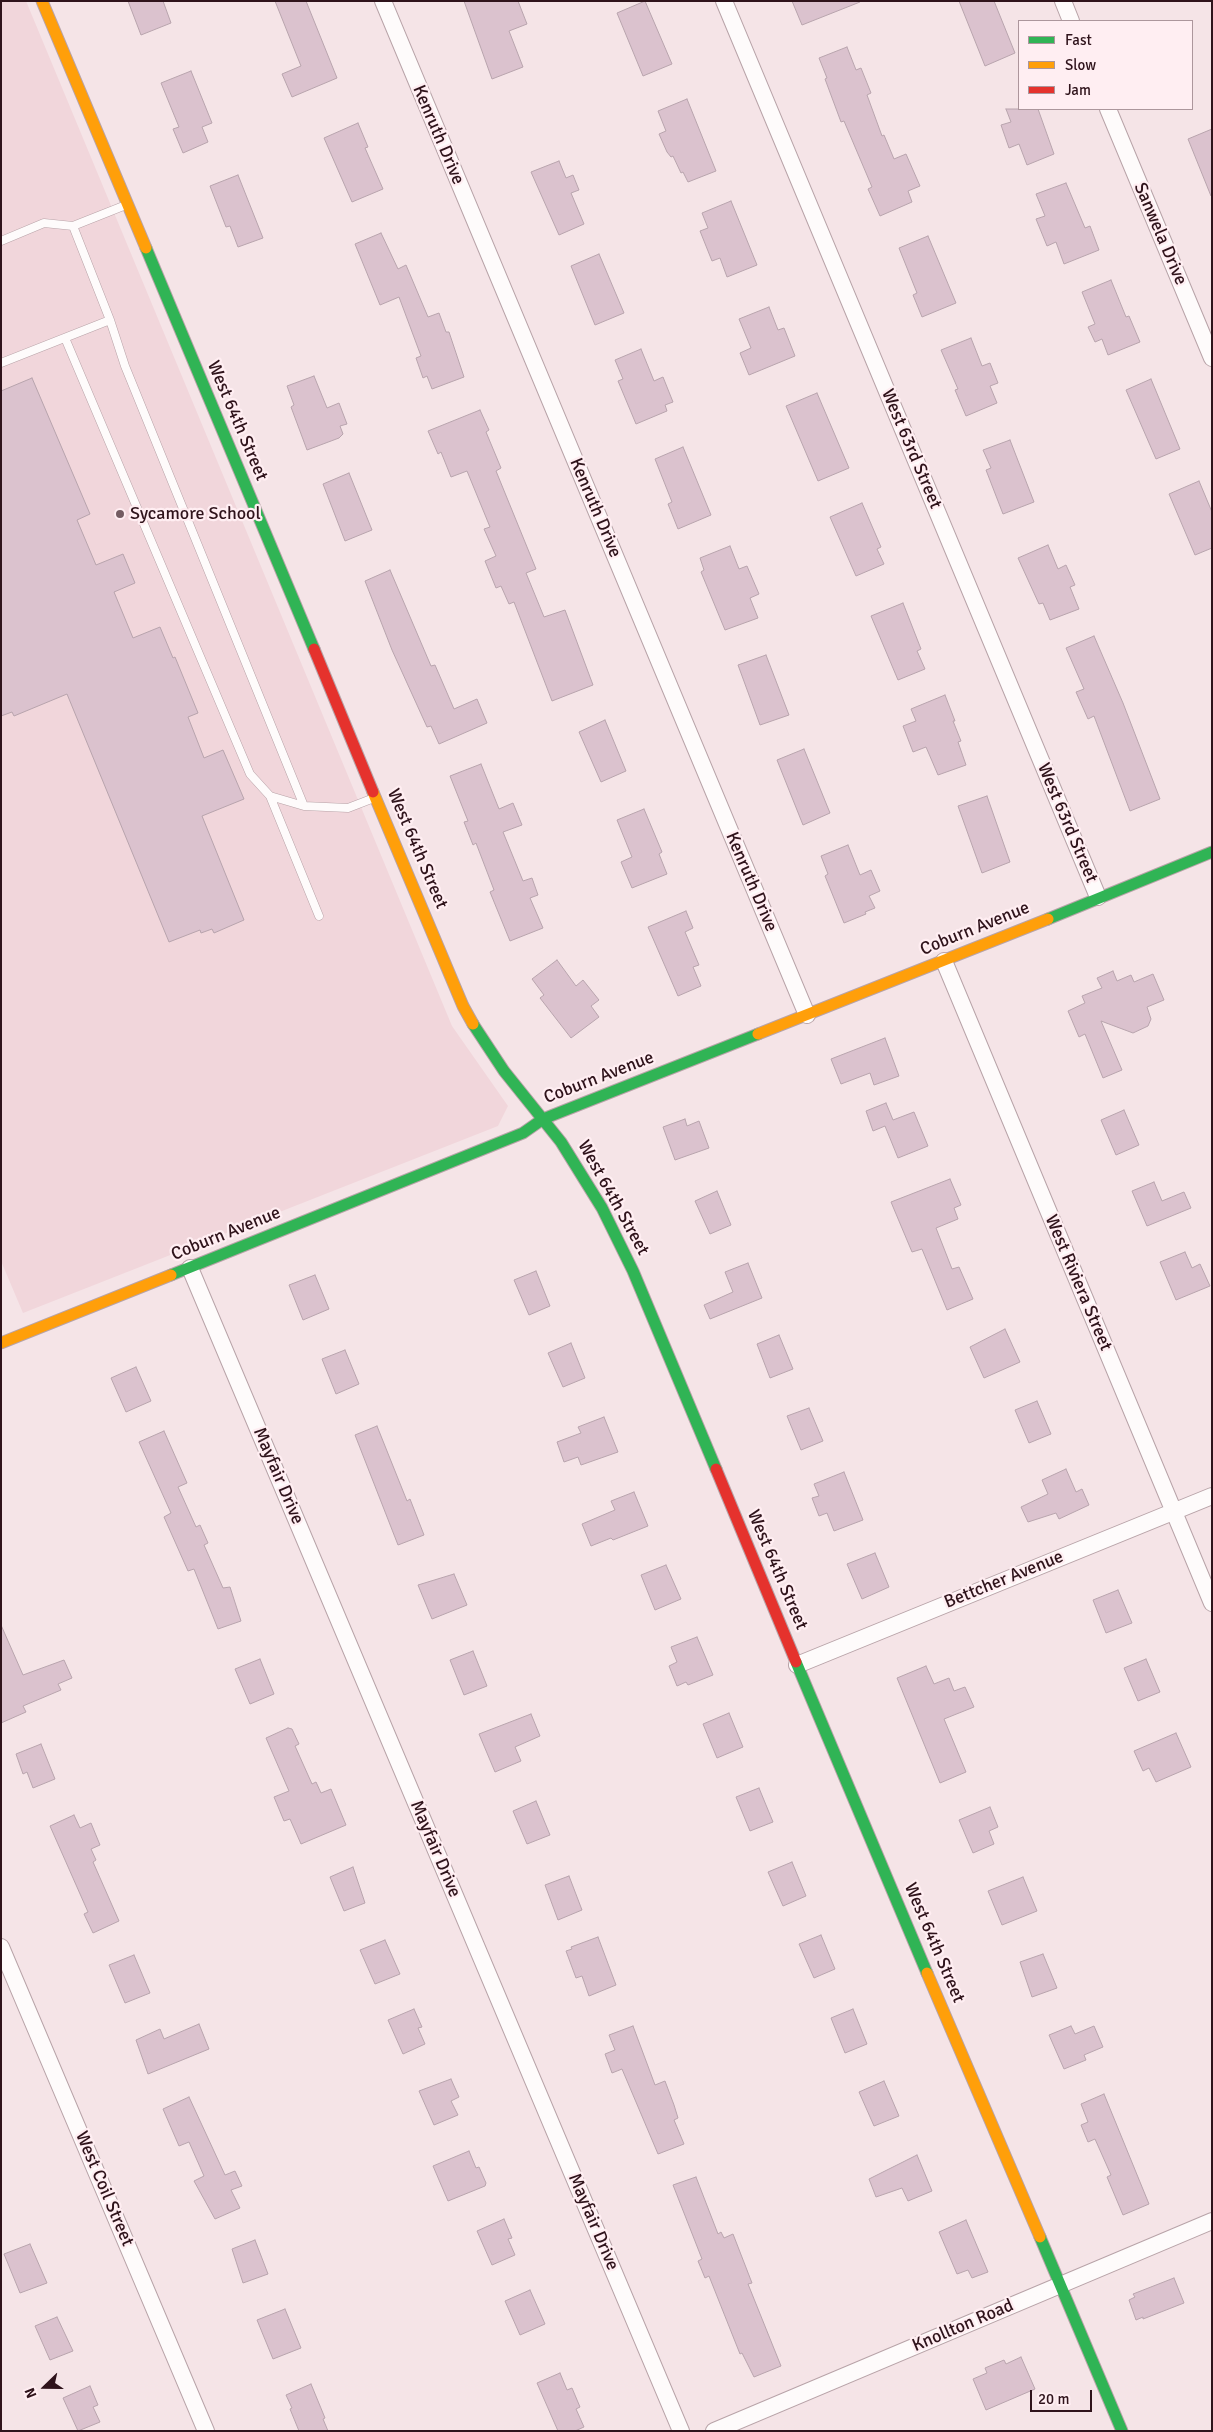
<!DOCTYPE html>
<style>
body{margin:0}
#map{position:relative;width:1213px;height:2432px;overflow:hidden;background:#f5e4e7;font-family:Signika,sans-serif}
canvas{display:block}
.frame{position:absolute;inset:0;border:2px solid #2f131b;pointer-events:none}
.legend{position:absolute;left:1018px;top:20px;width:175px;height:90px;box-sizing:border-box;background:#ffeef2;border:1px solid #ac969c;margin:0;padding:6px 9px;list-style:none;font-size:15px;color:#2f131b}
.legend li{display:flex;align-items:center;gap:10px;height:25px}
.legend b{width:25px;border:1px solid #ac969c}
.north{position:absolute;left:20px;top:2362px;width:50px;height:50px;-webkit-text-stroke:4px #ffeef2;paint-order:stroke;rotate:248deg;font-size:14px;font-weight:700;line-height:20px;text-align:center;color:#2f131b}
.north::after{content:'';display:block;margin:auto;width:18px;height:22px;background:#2f131b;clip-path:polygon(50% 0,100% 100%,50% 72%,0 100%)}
.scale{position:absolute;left:1030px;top:2390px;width:62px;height:22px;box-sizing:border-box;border:2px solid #2f131b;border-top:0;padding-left:6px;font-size:15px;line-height:18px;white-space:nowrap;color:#2f131b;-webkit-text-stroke:4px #ffeef2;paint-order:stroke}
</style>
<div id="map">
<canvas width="1213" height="2432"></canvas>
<div class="frame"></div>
<ul class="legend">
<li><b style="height:6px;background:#30b455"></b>Fast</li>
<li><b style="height:6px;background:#ff9f0a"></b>Slow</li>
<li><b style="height:6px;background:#e5322d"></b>Jam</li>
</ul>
<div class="north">N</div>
<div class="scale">20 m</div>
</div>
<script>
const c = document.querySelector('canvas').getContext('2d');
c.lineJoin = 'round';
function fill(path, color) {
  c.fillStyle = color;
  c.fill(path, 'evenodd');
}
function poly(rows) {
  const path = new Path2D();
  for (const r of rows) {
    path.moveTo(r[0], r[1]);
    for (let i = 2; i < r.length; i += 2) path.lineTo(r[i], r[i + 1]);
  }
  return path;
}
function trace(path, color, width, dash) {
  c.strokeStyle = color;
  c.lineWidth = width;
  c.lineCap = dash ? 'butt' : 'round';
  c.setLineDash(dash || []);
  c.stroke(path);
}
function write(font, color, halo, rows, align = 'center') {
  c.font = font + ' Signika,sans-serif';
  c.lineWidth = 4.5;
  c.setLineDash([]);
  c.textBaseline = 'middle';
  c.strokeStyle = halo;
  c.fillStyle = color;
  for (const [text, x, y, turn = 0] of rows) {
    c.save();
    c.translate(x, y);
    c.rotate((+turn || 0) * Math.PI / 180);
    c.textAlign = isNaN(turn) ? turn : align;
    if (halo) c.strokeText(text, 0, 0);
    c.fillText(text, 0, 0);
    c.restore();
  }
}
const built = poly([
 [1,1,26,1,452,1026,508,1106,498,1126,23,1313,1,1261]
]);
const building = poly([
 [128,1,163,1,171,23,141,35,128,1],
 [275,1,306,1,337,78,292,97,282,74,301,66,275,1],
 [464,1,518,1,527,24,509,31,523,67,492,79,464,1],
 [645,1,672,64,643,76,617,13,645,1],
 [792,1,860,1,860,2,802,25,792,1],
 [959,1,994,1,1015,53,985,66,959,1],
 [847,47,856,70,861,68,871,93,867,95,882,136,884,135,894,159,906,154,920,186,908,191,912,202,880,216,868,189,872,187,844,121,841,122,825,79,827,78,819,58,847,47],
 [191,71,212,123,202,127,208,142,183,153,173,129,179,127,161,83,191,71],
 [687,99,716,171,688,182,683,172,681,173,673,156,671,157,667,152,659,134,666,131,658,111,687,99],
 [1006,109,1038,109,1054,154,1027,165,1019,144,1009,148,1001,125,1011,122,1006,109],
 [358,123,368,147,365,148,383,189,352,202,324,138,358,123],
 [1212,129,1212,196,1211,196,1188,139,1212,129],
 [559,161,566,178,573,175,579,190,571,193,584,224,559,235,531,172,559,161],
 [238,175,263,238,238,247,230,226,226,227,210,186,238,175],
 [1066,183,1085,228,1090,226,1099,250,1064,264,1056,242,1047,246,1036,219,1045,216,1036,194,1066,183],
 [731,201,757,265,727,277,720,258,712,261,700,231,708,228,702,213,731,201],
 [381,233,398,269,406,265,428,317,439,313,446,332,449,332,464,377,432,389,427,376,423,378,416,358,421,356,399,297,380,305,355,244,381,233],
 [928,236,956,303,922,317,913,295,917,293,899,248,928,236],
 [599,254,624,313,595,325,571,266,599,254],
 [1111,280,1126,317,1129,316,1140,342,1108,355,1102,339,1095,342,1088,327,1095,324,1082,292,1111,280],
 [769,307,778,330,784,328,795,356,749,375,740,353,751,348,739,319,769,307],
 [971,338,982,366,990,363,998,383,990,386,997,403,966,416,955,390,958,389,941,350,971,338],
 [641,349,654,381,663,377,673,402,665,405,667,411,636,424,618,381,623,379,615,360,641,349],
 [314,376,327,408,339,403,347,424,340,426,343,434,339,438,307,450,291,407,294,405,287,386,314,376],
 [32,378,90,514,77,520,96,565,123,554,135,583,114,592,133,638,160,627,173,658,175,657,198,713,188,717,204,758,223,750,244,799,202,816,244,920,214,933,212,929,201,933,200,930,169,942,67,694,14,716,12,712,1,716,1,391,32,378],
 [1151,379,1180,449,1156,459,1126,390,1151,379],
 [817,393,849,468,818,481,786,406,817,393],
 [480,410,489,430,486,432,501,468,496,471,536,569,526,573,544,617,565,610,593,685,552,701,514,602,509,604,501,586,496,588,485,561,496,556,484,529,490,527,467,471,451,477,441,452,438,454,428,431,480,410],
 [1010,440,1034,502,1003,514,986,470,991,468,983,450,1010,440],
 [683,447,711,515,678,529,668,504,672,502,655,459,683,447],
 [349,473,372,530,345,541,323,484,349,473],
 [1199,481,1212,512,1212,548,1195,555,1169,494,1199,481],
 [862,503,881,547,877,549,884,564,856,576,830,517,862,503],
 [1048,545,1058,569,1066,565,1075,585,1070,587,1079,609,1050,620,1043,603,1039,604,1018,558,1048,545],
 [730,546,739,569,747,566,759,594,750,598,758,618,725,630,701,572,704,570,700,558,730,546],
 [390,570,431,666,435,665,454,709,477,699,487,723,439,744,431,726,427,727,392,650,365,581,390,570],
 [903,603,921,649,917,651,925,669,898,680,871,616,903,603],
 [1094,636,1123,703,1160,799,1130,811,1094,716,1088,719,1076,692,1084,689,1066,648,1094,636],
 [766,655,789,715,760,725,738,665,766,655],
 [945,695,955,721,953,721,961,741,958,742,966,765,938,775,926,747,913,752,903,726,916,721,911,709,945,695],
 [605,720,626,771,601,782,579,732,605,720],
 [804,749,830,813,803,825,777,760,804,749],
 [481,764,499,809,513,803,522,825,503,832,523,881,532,878,538,895,530,898,543,928,510,941,490,892,494,890,476,843,473,845,464,822,468,821,450,776,481,764],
 [987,796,1010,862,982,873,958,806,987,796],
 [644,809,662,852,659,854,667,874,632,888,621,862,632,857,617,820,644,809],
 [848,845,860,875,871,870,880,891,869,896,875,908,865,912,866,914,844,923,825,876,828,874,821,856,848,845],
 [686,911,693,928,685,932,699,965,693,967,701,986,678,996,648,927,686,911],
 [557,960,576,986,583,980,599,1000,591,1006,599,1017,571,1038,540,998,544,995,532,979,557,960],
 [1113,971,1117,981,1131,975,1134,982,1153,974,1164,1000,1147,1007,1151,1019,1148,1026,1133,1033,1101,1021,1122,1070,1103,1078,1085,1034,1079,1037,1068,1011,1085,1003,1082,996,1102,988,1097,978,1113,971],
 [885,1038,899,1076,874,1085,870,1073,841,1084,831,1059,885,1038],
 [886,1103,893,1120,914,1112,928,1146,898,1158,885,1126,873,1131,866,1111,886,1103],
 [1124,1110,1139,1145,1116,1155,1101,1120,1124,1110],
 [685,1119,687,1126,699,1121,709,1148,675,1160,663,1127,685,1119],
 [950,1179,961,1205,954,1208,958,1219,936,1228,952,1269,959,1267,973,1299,947,1310,922,1249,912,1252,891,1202,950,1179],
 [1154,1182,1162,1201,1184,1192,1191,1208,1147,1226,1132,1191,1154,1182],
 [717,1191,731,1225,710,1234,695,1201,717,1191],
 [1185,1252,1192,1268,1200,1264,1210,1286,1176,1300,1160,1262,1185,1252],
 [748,1263,762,1298,710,1319,704,1305,733,1292,725,1272,748,1263],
 [536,1271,550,1306,529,1315,514,1280,536,1271],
 [315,1275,329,1309,303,1320,289,1285,315,1275],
 [1005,1329,1020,1362,984,1378,970,1347,1005,1329],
 [779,1335,793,1369,770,1378,757,1344,779,1335],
 [571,1343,585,1378,563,1387,548,1353,571,1343],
 [345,1350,359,1384,336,1394,322,1359,345,1350],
 [136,1367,151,1401,126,1412,111,1378,136,1367],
 [1037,1401,1051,1434,1029,1443,1015,1410,1037,1401],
 [809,1408,823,1441,801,1450,787,1416,809,1408],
 [604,1417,618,1452,581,1465,578,1457,564,1462,557,1442,581,1433,578,1427,604,1417],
 [377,1426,407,1501,410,1499,424,1535,398,1545,355,1435,377,1426],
 [164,1431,187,1483,178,1487,196,1527,200,1525,208,1543,204,1545,223,1588,230,1587,241,1621,218,1629,194,1569,188,1571,164,1517,171,1513,139,1442,164,1431],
 [1066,1469,1076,1492,1082,1489,1089,1505,1059,1519,1056,1513,1028,1522,1021,1507,1048,1494,1042,1480,1066,1469],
 [844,1472,863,1520,834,1531,827,1513,819,1516,812,1498,819,1496,814,1484,844,1472],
 [634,1492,648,1526,613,1540,611,1538,591,1546,582,1524,615,1510,611,1501,634,1492],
 [875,1553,889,1587,862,1599,847,1564,875,1553],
 [666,1565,681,1599,655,1610,641,1575,666,1565],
 [454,1574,467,1605,432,1619,418,1585,454,1574],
 [1118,1590,1132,1623,1106,1633,1093,1600,1118,1590],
 [1,1625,23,1675,64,1660,72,1678,58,1684,61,1690,23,1706,26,1712,1,1723,1,1625],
 [697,1637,713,1675,688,1685,686,1682,677,1686,669,1666,677,1662,671,1647,697,1637],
 [473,1651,487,1686,464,1695,450,1660,473,1651],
 [260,1659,274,1694,250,1704,235,1669,260,1659],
 [1146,1659,1160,1692,1138,1701,1124,1668,1146,1659],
 [926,1666,934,1684,949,1678,954,1691,965,1687,974,1707,944,1719,966,1772,940,1783,897,1678,926,1666],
 [729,1713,743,1747,717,1758,703,1724,729,1713],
 [531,1714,540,1736,515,1747,521,1761,495,1772,479,1734,531,1714],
 [288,1728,292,1729,299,1744,295,1746,312,1784,316,1782,321,1793,331,1789,346,1825,301,1844,290,1819,284,1821,274,1797,289,1791,266,1738,288,1728],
 [1176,1733,1191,1767,1156,1782,1149,1768,1143,1771,1134,1751,1176,1733],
 [41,1744,55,1779,33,1788,27,1772,23,1774,16,1754,41,1744],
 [759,1788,773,1822,750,1831,736,1797,759,1788],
 [536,1801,550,1835,527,1844,513,1811,536,1801],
 [990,1807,998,1827,989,1831,994,1844,973,1853,959,1820,990,1807],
 [74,1815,80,1828,91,1823,100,1845,91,1849,96,1860,93,1862,119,1921,93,1933,84,1914,88,1912,50,1826,74,1815],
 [792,1862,806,1896,783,1906,768,1872,792,1862],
 [353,1867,365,1903,344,1911,330,1877,353,1867],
 [569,1876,582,1910,558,1920,545,1885,569,1876],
 [1023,1877,1037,1911,1002,1925,988,1891,1023,1877],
 [821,1935,835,1969,814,1978,799,1944,821,1935],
 [598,1937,616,1985,589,1996,582,1976,576,1978,566,1951,572,1949,571,1947,598,1937],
 [385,1940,400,1974,375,1984,360,1950,385,1940],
 [1043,1954,1057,1988,1032,1997,1020,1962,1043,1954],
 [134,1955,150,1993,125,2003,109,1965,134,1955],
 [414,2009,422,2027,418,2028,425,2044,403,2054,388,2020,414,2009],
 [853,2009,867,2044,845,2053,831,2018,853,2009],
 [199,2024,209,2049,148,2074,136,2040,160,2029,164,2039,199,2024],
 [633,2026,655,2085,665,2081,674,2105,678,2118,674,2120,684,2144,658,2154,622,2069,612,2073,605,2054,615,2050,609,2035,633,2026],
 [1071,2026,1075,2034,1094,2026,1103,2047,1084,2055,1086,2060,1064,2069,1049,2035,1071,2026],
 [451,2079,459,2097,451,2101,458,2115,434,2125,419,2091,451,2079],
 [884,2081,899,2116,874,2126,859,2092,884,2081],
 [1104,2094,1149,2204,1123,2215,1107,2177,1111,2175,1095,2139,1088,2142,1081,2125,1088,2122,1081,2104,1104,2094],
 [189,2097,225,2175,235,2171,242,2186,231,2190,240,2208,215,2219,194,2181,204,2176,189,2142,179,2146,163,2109,189,2097],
 [469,2151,476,2168,479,2167,486,2183,485,2186,448,2201,433,2166,469,2151],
 [917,2155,932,2191,908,2201,902,2188,876,2197,869,2179,917,2155],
 [696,2177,718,2234,721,2232,724,2238,733,2234,752,2283,748,2284,781,2366,754,2377,742,2353,740,2354,709,2276,705,2278,698,2261,702,2259,673,2185,696,2177],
 [504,2219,512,2238,508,2239,515,2255,492,2265,477,2231,504,2219],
 [966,2220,988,2272,972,2278,968,2270,957,2274,939,2232,966,2220],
 [255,2240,268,2274,243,2283,232,2249,255,2240],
 [30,2244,47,2283,20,2293,4,2254,30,2244],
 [1174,2278,1184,2303,1143,2319,1143,2317,1136,2320,1129,2300,1135,2297,1133,2294,1174,2278],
 [530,2290,545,2324,520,2335,505,2301,530,2290],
 [285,2309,301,2348,273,2359,257,2320,285,2309],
 [57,2317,73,2351,50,2360,35,2326,57,2317],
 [1021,2357,1035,2389,986,2410,973,2379,987,2373,985,2368,1004,2360,1006,2364,1021,2357],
 [560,2373,567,2390,572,2388,580,2407,576,2409,584,2427,575,2431,558,2431,537,2383,560,2373],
 [311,2384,325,2418,323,2419,328,2431,299,2431,290,2409,292,2408,286,2395,311,2384],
 [90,2386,98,2405,93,2407,100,2422,78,2431,63,2398,90,2386]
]);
const lane = poly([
 [73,226,110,320,125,366,304,806,348,808,374,798],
 [1,241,44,223,73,226,126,205],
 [65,338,250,774,270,796,304,806],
 [1,363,110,320],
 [270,796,319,916]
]);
const street = poly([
 [383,1,807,1015],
 [724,1,1098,897],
 [1063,1,1071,21],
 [1108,109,1212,358],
 [944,961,1212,1603],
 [190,1268,681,2431],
 [797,1665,1212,1496],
 [1,1947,206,2431],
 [714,2431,1212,2221]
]);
const fast = poly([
 [146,248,314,649],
 [1048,919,1212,852],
 [473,1024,504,1071,561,1142,602,1208,633,1271,716,1469],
 [171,1275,523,1133,543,1119,758,1034],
 [796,1662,927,1973],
 [1040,2237,1122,2431]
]);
const slow = poly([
 [42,1,146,248],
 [373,792,463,1006,473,1024],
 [758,1034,1048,919],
 [1,1343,171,1275],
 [927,1973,1040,2237]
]);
const jam = poly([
 [314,649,373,792],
 [716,1469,796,1662]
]);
const markers = [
 [120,514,5,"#745c62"]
];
const streetNames = [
 ["Kenruth Drive",438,135,67],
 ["Sanwela Drive",1160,234,67],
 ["West 64th Street",237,421,67],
 ["West 63rd Street",911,449,67],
 ["Kenruth Drive",595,508,67],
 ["West 63rd Street",1067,823,67],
 ["West 64th Street",417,849,67],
 ["Kenruth Drive",751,882,67],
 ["Coburn Avenue",975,929,-22],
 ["Coburn Avenue",599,1078,-21],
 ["West 64th Street",613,1198,61],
 ["Coburn Avenue",226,1234,-22],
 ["West Riviera Street",1078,1283,67],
 ["Mayfair Drive",278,1476,67],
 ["West 64th Street",777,1570,67],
 ["Bettcher Avenue",1004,1580,-22],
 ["Mayfair Drive",435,1849,67],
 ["West 64th Street",934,1943,67],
 ["West Coil Street",104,2189,67],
 ["Mayfair Drive",593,2222,67],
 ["Knollton Road",963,2326,-23]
];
const poiNames = [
 ["Sycamore School",130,514]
];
fill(built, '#f1d6db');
fill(building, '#dbc2ce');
trace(building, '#b8a4ad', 1);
trace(lane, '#b8a3a8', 9);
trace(street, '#b8a3a8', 18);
trace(fast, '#b8a3a8', 13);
trace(slow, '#b8a3a8', 13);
trace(jam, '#b8a3a8', 13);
trace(lane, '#fefbfb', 8);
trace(street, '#fefbfb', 16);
trace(fast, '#30b455', 11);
trace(slow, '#ff9f0a', 11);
trace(jam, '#e5322d', 11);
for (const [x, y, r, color] of markers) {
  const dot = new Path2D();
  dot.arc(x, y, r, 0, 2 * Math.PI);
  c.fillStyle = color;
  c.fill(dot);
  trace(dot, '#ffeef2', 2);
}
write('18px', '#2f131b', '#ffeef2', streetNames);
write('18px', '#2f131b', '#ffeef2', poiNames, 'left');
</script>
